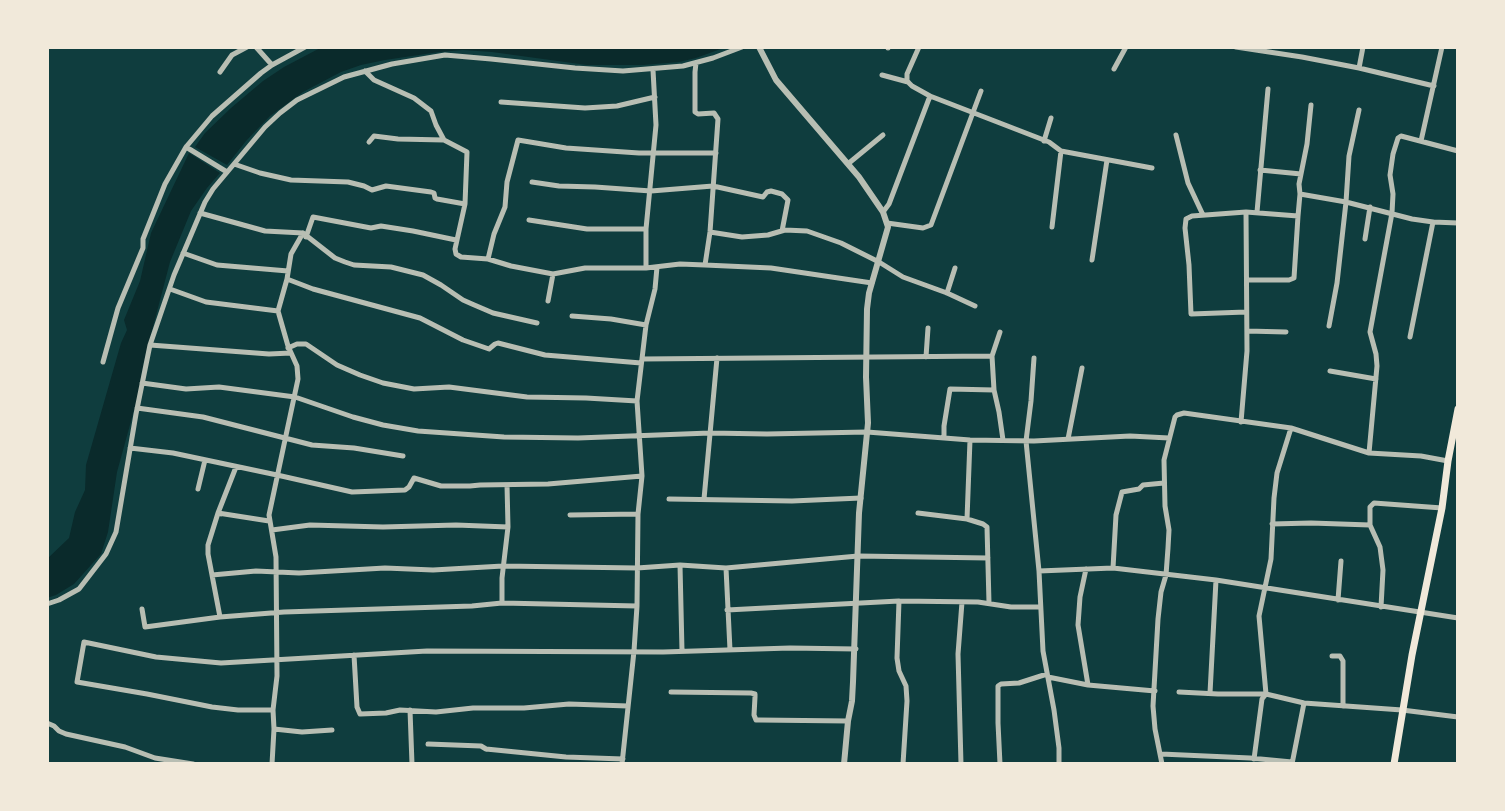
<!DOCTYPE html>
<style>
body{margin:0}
#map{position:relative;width:1505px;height:811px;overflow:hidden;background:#0f3d3e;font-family:"Alegreya Sans",sans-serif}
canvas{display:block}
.frame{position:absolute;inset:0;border:49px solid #f1e9da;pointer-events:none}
</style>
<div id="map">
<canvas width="1505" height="811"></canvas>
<div class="frame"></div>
</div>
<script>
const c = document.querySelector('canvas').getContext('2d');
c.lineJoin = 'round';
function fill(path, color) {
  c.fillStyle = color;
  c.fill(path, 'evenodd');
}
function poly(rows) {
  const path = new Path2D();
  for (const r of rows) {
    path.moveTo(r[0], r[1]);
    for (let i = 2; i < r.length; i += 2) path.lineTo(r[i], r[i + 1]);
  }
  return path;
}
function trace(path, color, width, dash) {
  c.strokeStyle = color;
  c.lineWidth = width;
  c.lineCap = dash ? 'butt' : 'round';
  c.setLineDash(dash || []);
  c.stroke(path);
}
const water = poly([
 [322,47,726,47,696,58,679,62,643,65,587,65,492,52,463,50,439,52,385,60,361,65,341,72,303,92,270,116,246,141,227,165,195,147,205,133,231,108,263,81,284,67],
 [189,153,220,173,207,188,191,211,170,262,144,361,136,403,117,472,108,532,101,554,74,584,56,595,47,598,47,559,69,538,75,512,85,490,86,465,121,343,127,330,124,320,140,281,151,233]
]);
const minor = poly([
 [256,47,272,65],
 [1236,47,1302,57,1359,68,1434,86],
 [888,48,888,47],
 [696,63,695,72,695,112,698,114,714,113,718,119,710,232,705,265],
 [1359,68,1363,47],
 [1114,69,1126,47],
 [365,71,374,80,414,98,431,111,436,125,444,140],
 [220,72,232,55,247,47],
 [882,75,908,82],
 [930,96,1049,142,1061,151,1152,168],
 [501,102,585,108,617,106,655,97],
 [1176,135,1188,183,1203,215],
 [1044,141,1051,118],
 [1421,141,1442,47],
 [369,142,374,136,398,139,444,140,467,152,465,204,455,249,456,254,461,257,488,259,511,266,553,274,585,268,646,268,680,264,705,265,771,268,872,283],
 [186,147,227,172],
 [849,163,883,135],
 [234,164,260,173,291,180,348,182,364,186,372,190,386,186,431,192,434,193,435,198,437,199,465,204],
 [1260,170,1301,174],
 [532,182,559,186,595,187,651,191,713,186,763,197,767,192,771,191,782,194,788,200,782,231],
 [1300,194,1346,202,1412,219,1433,222,1458,223],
 [883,212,889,204,930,96,912,86,907,81,907,74,919,47],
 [1257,212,1268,89],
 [200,213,265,231,303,233],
 [1298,216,1300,194,1299,184,1307,144,1311,105],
 [529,220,587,229,646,229],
 [887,223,923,228,931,225,981,91],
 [1052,227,1061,151],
 [710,232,742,237,768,235,785,230,807,231,841,243,879,262,903,277,947,293,975,306],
 [303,233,335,258,345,262,354,265,391,267,423,275,441,285,463,300,472,304,493,313,537,323],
 [306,237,313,217,371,228,381,226,413,231,456,240],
 [1365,239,1370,207],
 [183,253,217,265,288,271],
 [488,259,494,234,505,207,507,182,518,140,566,148,639,153,716,153],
 [1092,260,1107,160],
 [646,268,646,229,656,125,653,70],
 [287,279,313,289,420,318,463,340,489,349,495,344,498,343,545,355,641,363],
 [170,289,206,302,278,311],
 [947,293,955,268],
 [548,301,553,274],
 [1246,312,1191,314,1189,265,1185,228,1186,219,1192,216,1246,212,1298,216,1294,278,1289,280,1247,280],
 [572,316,611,319,646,325],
 [1329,326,1337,283,1346,202,1349,156,1359,110],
 [1247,331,1286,332],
 [1410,337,1433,222],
 [150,345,269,354,291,353],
 [288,348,297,344,306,344,337,365,360,375,383,383,414,389,449,387,527,397,586,398,637,401],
 [992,356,1000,332],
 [926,357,928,328],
 [1034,358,1031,401,1026,441,1039,571,1043,651,1054,710,1059,748,1059,764],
 [642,359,992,356,994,390,999,412,1003,440],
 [103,362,118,308,143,248,143,239,165,184,186,147,212,116,261,73,272,65,305,47],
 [1330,371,1376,379],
 [142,383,186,389,219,387,295,397,353,417,383,425,418,431,504,437,578,438,710,433,767,434,867,432,970,440,1034,441,1130,436,1169,438],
 [137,408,203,417,312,445,354,448,403,456],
 [1241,422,1247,351,1246,212],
 [944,437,944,426,950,389,994,390],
 [1068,439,1082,368],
 [130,448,173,453,277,475,352,492,405,490,409,487,414,478,441,486,470,486,480,485,548,484,642,476],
 [1369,453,1377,366,1376,354,1370,332,1392,213,1393,194,1390,175,1393,154,1398,138,1401,136,1458,151],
 [198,489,205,460],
 [669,499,792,501,861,498],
 [704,499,717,358],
 [918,513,967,519,983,524,987,527,989,603],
 [221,514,218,513,236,467],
 [570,515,638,514],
 [967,519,970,440],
 [269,521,218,513,208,545,208,554,220,617,284,612,472,606,502,603,637,606],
 [1272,524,1311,523,1370,525,1370,507,1374,503,1442,508],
 [1370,525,1380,547,1383,570,1381,607],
 [272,530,310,525,383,527,456,525,508,527],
 [680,565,682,651],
 [726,568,730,650],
 [1113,568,1116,515,1122,492,1139,489,1143,485,1164,483],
 [1086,569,1080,597,1078,625,1088,685],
 [1039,571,1113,568,1216,580,1458,618],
 [212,575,256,571,299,573,385,568,433,570,503,566,637,568,680,565,726,568,858,556,988,558],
 [1338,600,1341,561],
 [899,601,897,658,899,671,906,686,907,701,903,764],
 [502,603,502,578,508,527,507,485],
 [47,604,59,600,79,589,106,554,116,532,136,414,150,345,174,275,205,202,213,189,265,127,280,113,297,100,344,77,392,64,445,55,491,59,575,68,623,71,683,66,713,58,742,47],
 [142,609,145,627,220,617],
 [727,610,899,601,978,602,1011,607,1040,607],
 [354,655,357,707,360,714,386,713,400,710,436,712,473,708,524,708,569,704,628,706],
 [1332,656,1340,656,1343,661,1343,706],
 [1048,677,1088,685,1155,691],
 [671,692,751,693,755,694,755,697,754,715,756,720,759,720,848,721],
 [1179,692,1218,694,1266,694,1304,703,1402,710,1458,717],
 [1210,693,1216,580],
 [273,710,238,710,212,707,147,694,77,682,84,642,156,657,221,663,427,651,663,652,790,648,856,649],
 [410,710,412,764],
 [47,723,54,726,59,731,66,734,125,747,155,758,193,764],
 [274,729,302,732,332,730],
 [428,744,481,746,486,749],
 [486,749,566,757,623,759],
 [1161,754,1250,758,1292,762],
 [1254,759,1262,699,1266,694,1259,616,1271,559,1274,498,1277,473,1291,428],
 [272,764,274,729,273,710,277,676,276,557,269,515,298,379,297,366,288,346,278,311,287,279,291,254,303,233],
 [622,764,634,651,637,606,638,514,642,476,637,401,646,325,655,289,657,267],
 [961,764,958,654,962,602],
 [1000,764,998,723,998,686,1001,684,1019,683,1047,674],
 [1162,764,1155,729,1153,706,1158,619,1161,592,1166,575,1168,548,1169,530,1165,506,1164,460,1175,417,1177,415,1184,413,1291,428,1369,453,1421,456,1448,461],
 [1292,764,1304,703]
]);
const tertiary = poly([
 [759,47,776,80,859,177,883,212,888,227,869,293,867,309,866,377,868,423,859,513,853,682,852,701,848,721,844,764]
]);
const secondary = poly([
 [1394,764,1412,655,1442,508,1448,461,1458,409]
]);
fill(water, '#0a2a2b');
trace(minor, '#b8beb3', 5);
trace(tertiary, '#b8beb3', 6);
trace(secondary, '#f1e9da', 7);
</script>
